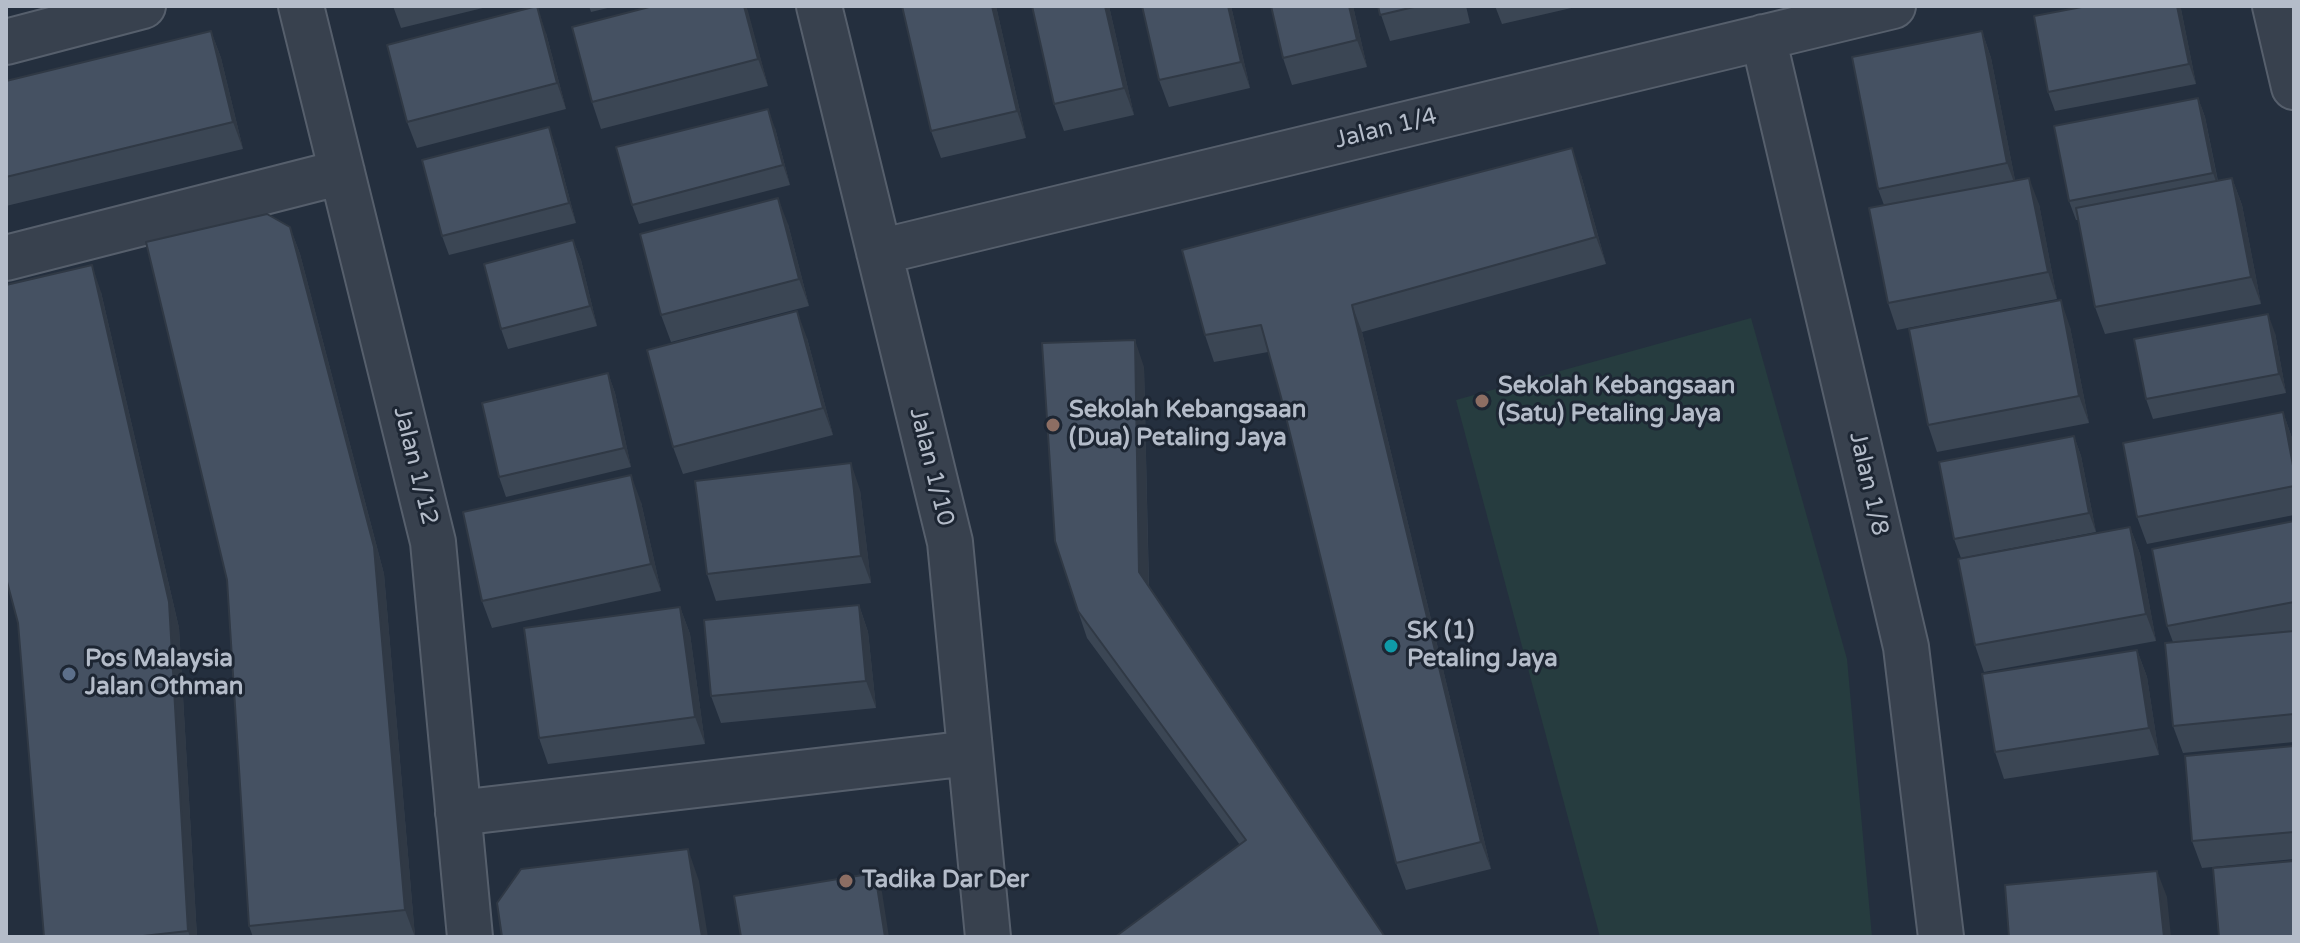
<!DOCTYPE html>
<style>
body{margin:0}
#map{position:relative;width:2300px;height:943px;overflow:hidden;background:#242f3e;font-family:"Varela Round",sans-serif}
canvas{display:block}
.frame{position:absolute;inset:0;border:8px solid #b4bcc9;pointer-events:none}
</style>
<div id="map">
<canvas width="2300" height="943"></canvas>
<div class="frame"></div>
</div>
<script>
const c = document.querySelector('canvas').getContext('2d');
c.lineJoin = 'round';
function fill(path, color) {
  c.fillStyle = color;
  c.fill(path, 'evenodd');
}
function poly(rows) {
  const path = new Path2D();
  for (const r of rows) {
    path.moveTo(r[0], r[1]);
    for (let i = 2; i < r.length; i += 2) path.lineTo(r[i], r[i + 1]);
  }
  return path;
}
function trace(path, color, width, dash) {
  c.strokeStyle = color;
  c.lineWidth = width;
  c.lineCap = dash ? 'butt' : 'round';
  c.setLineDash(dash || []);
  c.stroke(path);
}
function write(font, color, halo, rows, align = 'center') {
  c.font = font + ' "Varela Round",sans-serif';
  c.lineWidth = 6;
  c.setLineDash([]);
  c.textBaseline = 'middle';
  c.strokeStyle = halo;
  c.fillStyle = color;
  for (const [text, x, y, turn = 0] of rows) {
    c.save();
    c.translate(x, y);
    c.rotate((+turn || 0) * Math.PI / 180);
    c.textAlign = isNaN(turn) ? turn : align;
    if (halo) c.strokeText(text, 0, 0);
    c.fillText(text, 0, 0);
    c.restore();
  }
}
const green = poly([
 [1751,318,1847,659,1872,937,1600,937,1456,400]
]);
const street = poly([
 [301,6,433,542,470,937],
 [819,6,950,542,988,937],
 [2275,6,2294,87],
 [1763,37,1906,647,1941,937],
 [6,42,143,6],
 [879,252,1893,6],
 [6,258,342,172],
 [458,813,970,753]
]);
const wall = poly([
 [393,6,491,6,401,28],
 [589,6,616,6,591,12],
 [653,6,746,6,768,86,601,129,592,102],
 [902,6,996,6,1026,138,941,158,931,131],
 [1032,6,1109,6,1134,115,1064,131,1054,104],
 [1231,6,1250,88,1169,107,1159,80],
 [1353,6,1367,67,1292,85,1283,58],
 [1378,6,1466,6,1470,23,1390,41],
 [1495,6,1580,6,1502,24],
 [2181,9,2196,84,2055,111,2048,92],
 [211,31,221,58,243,149,6,206,6,81],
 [1982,31,1991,58,2015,180,2039,204,2057,299,1897,330,1888,303,1884,205,1878,189],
 [546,33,566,109,417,148,407,122],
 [2198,98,2205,117,2218,181,2232,178,2242,205,2261,304,2105,334,2095,307,2078,220,2076,220,2069,201],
 [775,128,790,185,639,224,632,205],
 [556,147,576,223,449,255,442,236],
 [1581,175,1606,264,1362,332,1491,869,1406,890,1396,863,1281,397,1268,352,1214,362,1205,335],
 [788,224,809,306,671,342,661,315],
 [290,227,300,254,384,574,415,937,253,937,249,926],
 [573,240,581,260,597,326,508,349,501,329],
 [101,292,179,628,197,937,44,937],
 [2070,327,2089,423,1937,452,1928,425],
 [2275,333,2286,393,2153,419,2146,399],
 [807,338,833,435,683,474,673,447],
 [1144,367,1149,586,1385,937,1240,845,1087,638,1078,611],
 [608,373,615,393,631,467,506,497,499,477],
 [2283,412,2292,438,2294,446,2294,515,2147,544,2137,517],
 [2074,436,2081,456,2096,532,1961,558,1954,539],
 [860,490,871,583,716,601,707,574],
 [641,502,661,591,492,628,482,601],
 [2294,521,2294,631,2288,632,2294,631,2294,742,2183,753,2173,726,2173,642,2167,626],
 [2130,527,2140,554,2156,641,1984,672,1975,645],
 [859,605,868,632,876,708,721,723,711,696],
 [680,607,690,634,705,744,548,764,539,738],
 [2137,650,2147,677,2159,755,2004,779,1995,752],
 [2294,746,2294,859,2202,868,2192,841]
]);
const shadedWall = poly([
 [537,6,546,33,566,109,557,83],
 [744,6,746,6,748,11,768,86,758,59],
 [992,6,996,6,1026,138,1017,111],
 [1105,6,1109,6,1134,115,1124,88],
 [1228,6,1231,6,1250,88,1241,62],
 [1349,6,1353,6,1367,67,1357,40],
 [2177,6,2180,6,2181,9,2196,84,2189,64],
 [211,31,221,58,243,149,233,122],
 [1982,31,1991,58,2017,190,2007,163],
 [2198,98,2205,117,2220,193,2213,173],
 [768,109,775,128,790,185,783,165],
 [549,127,556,147,576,223,569,203],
 [1572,148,1581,175,1606,264,1596,237],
 [2029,178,2039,204,2057,299,2048,272],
 [2232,178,2242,205,2261,304,2251,277],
 [778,198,788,224,809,306,799,279],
 [290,227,300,254,384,574,415,937,405,910],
 [573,240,581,260,597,326,590,306],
 [92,265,101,292,179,628,197,937,190,937,188,931],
 [2061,300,2070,327,2089,423,2079,396],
 [1352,305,1362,332,1491,869,1481,842],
 [797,311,807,338,833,435,823,408],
 [2268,314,2275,333,2286,393,2279,374],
 [1135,340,1144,367,1149,599,1139,572],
 [608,373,615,393,631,467,624,448],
 [2283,412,2292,438,2294,446,2294,471],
 [2074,436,2081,456,2096,532,2089,513],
 [851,463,860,490,871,583,861,556],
 [631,475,641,502,661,591,651,564],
 [2130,527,2140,554,2156,641,2146,614],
 [859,605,868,632,876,708,866,681],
 [680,607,690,634,705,744,695,717],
 [2137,650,2147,677,2159,755,2149,728],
 [688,849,699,881,708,937,702,937],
 [2157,871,2167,897,2171,937,2164,937],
 [875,873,882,892,889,937,885,937]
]);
const building = poly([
 [537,6,557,83,407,122,387,45,537,6],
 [653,6,744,6,758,59,592,102,572,27,653,6],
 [902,6,992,6,1017,111,931,131,902,6],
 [1032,6,1105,6,1124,88,1054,104,1032,6],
 [1142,6,1228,6,1241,62,1159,80,1142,6],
 [1271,6,1349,6,1357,40,1283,58,1271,6],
 [1378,6,1418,6,1380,15,1378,6],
 [2087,6,2177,6,2189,64,2048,92,2034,16,2087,6],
 [211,31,233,122,6,177,6,81,211,31],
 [1982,31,2007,163,1878,189,1852,57,1982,31],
 [2198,98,2213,173,2069,201,2054,126,2198,98],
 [768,109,783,165,632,205,616,147,768,109],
 [549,127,569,203,442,236,422,160,549,127],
 [1572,148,1596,237,1352,305,1481,842,1396,863,1281,397,1261,325,1205,335,1182,250,1572,148],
 [2029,178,2048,272,1888,303,1869,208,2029,178],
 [2232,178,2251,277,2095,307,2076,208,2232,178],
 [778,198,799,279,661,315,640,234,778,198],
 [267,214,290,227,374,547,405,910,249,926,227,580,146,242,267,214],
 [573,240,590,306,501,329,484,264,573,240],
 [92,265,169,602,188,931,134,937,44,937,18,623,6,578,6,285,92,265],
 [2061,300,2079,396,1928,425,1909,329,2061,300],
 [797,311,823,408,673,447,647,350,797,311],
 [2268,314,2279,374,2146,399,2134,339,2268,314],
 [1135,340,1139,572,1385,937,1115,937,1246,840,1078,611,1055,541,1042,343,1135,340],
 [608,373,624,448,499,477,482,403,608,373],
 [2283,412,2294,471,2294,486,2137,517,2123,443,2283,412],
 [2074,436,2089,513,1954,539,1939,462,2074,436],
 [851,463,861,556,707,574,695,481,851,463],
 [631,475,651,564,482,601,463,512,631,475],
 [2294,521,2294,602,2167,626,2152,549,2294,521],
 [2130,527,2146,614,1975,645,1958,559,2130,527],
 [859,605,866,681,711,696,704,620,859,605],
 [680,607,695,717,539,738,524,628,680,607],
 [2294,631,2294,714,2173,726,2165,643,2294,631],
 [2137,650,2149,728,1995,752,1982,674,2137,650],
 [2294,746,2294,832,2192,841,2185,756,2294,746],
 [688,849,702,937,502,937,497,903,521,869,688,849],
 [2294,861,2294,936,2219,937,2213,868,2294,861],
 [2157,871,2164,937,2009,937,2005,885,2157,871],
 [875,873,885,937,741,937,734,896,875,873]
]);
const markers = [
 [1482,401,8,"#8d6e63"],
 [1053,425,8,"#8d6e63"],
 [1391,646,8,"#0f9aa8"],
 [69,674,8,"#5c6f8a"],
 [846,881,8,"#8d6e63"]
];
const streetNames = [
 ["Jalan 1/4",1386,129,-14],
 ["Jalan 1/12",415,466,76],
 ["Jalan 1/10",931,467,76],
 ["Jalan 1/8",1868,484,77]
];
const poiNames = [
 ["Sekolah Kebangsaan",1498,387],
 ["(Satu) Petaling Jaya",1498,415],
 ["Sekolah Kebangsaan",1069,411],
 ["(Dua) Petaling Jaya",1069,439],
 ["SK (1)",1407,632],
 ["Petaling Jaya",1407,660],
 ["Pos Malaysia",85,660],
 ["Jalan Othman",85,688],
 ["Tadika Dar Der",862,881]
];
fill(green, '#263c3f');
trace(street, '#565f6c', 48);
trace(street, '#38414e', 44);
fill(wall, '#3b4654');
fill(shadedWall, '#303945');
fill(building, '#455162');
trace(building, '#303945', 2);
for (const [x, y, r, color] of markers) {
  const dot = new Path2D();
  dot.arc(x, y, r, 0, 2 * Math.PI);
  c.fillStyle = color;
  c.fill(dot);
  trace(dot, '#1d2633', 3);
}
write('24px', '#b4bcc9', '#1d2633', streetNames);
write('bold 24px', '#b4bcc9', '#1d2633', poiNames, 'left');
</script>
